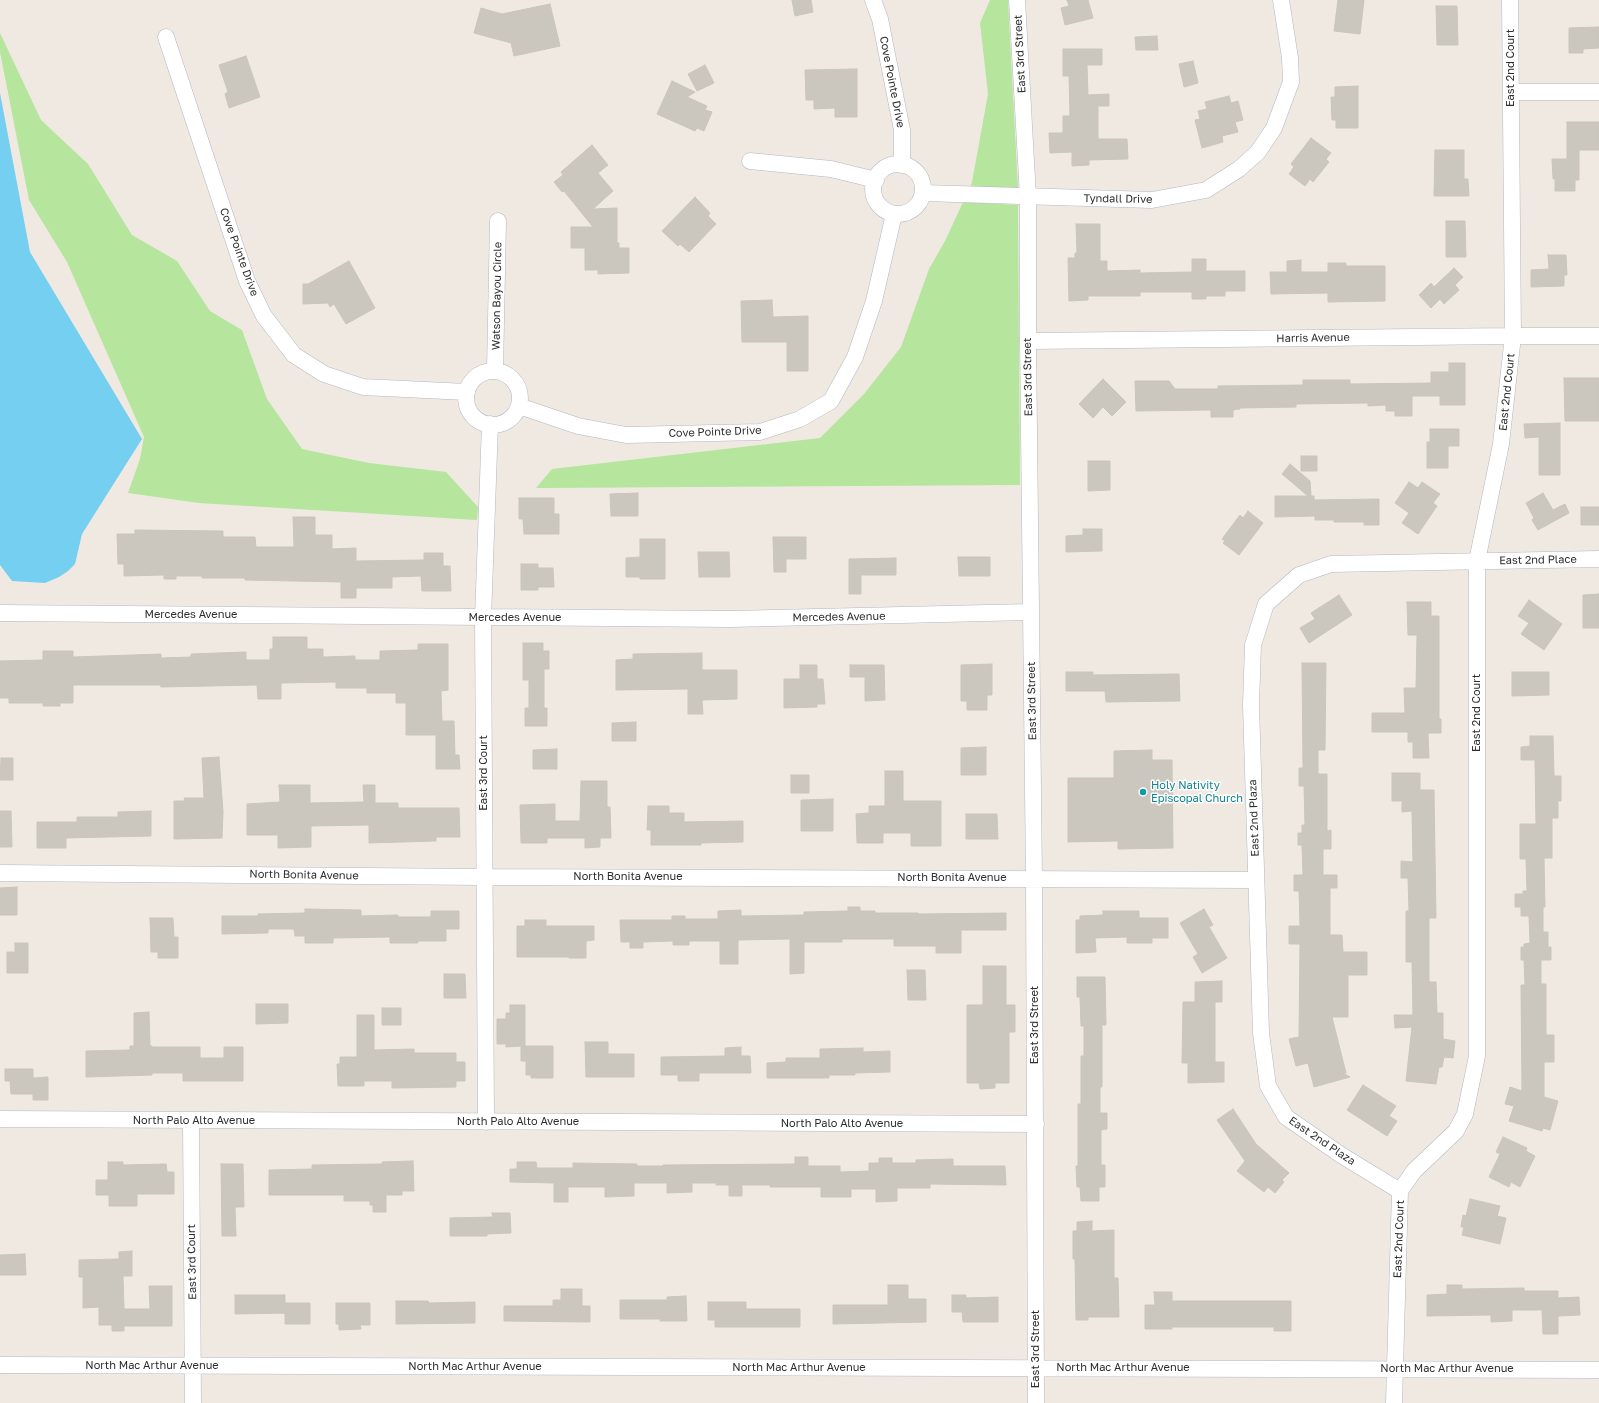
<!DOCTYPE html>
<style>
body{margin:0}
canvas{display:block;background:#efe9e1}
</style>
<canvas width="1599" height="1403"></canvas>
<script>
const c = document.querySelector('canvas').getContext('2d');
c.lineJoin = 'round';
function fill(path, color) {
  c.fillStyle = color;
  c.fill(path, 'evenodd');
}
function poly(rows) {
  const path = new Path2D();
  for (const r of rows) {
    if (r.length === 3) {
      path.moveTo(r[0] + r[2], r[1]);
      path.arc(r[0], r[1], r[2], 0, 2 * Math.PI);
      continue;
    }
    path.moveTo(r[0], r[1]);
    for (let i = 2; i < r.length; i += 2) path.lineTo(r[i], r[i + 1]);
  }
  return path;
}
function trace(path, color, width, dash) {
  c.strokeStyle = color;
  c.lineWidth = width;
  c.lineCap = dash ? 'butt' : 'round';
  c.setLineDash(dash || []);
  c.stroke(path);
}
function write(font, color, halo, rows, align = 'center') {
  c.font = font + ' "Golos Text",sans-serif';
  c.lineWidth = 3;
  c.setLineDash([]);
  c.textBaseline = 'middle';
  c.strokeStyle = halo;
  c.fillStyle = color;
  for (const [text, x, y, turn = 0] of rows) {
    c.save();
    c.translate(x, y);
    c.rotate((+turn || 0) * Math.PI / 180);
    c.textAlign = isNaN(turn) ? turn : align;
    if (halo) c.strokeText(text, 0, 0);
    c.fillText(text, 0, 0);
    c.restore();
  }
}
const green = poly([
 [990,0,1008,0,1018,189,970,187,972,182,988,94,980,23],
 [0,33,41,120,88,164,132,235,177,261,210,311,242,330,267,399,302,449,369,463,446,472,478,507,477,520,199,503,128,493,140,459,144,437,67,262,29,200,0,52],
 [963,202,1018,205,1020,485,536,488,552,469,820,438,864,394,901,347,929,269,945,241]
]);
const water = poly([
 [0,93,30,252,142,439,82,534,75,564,68,571,59,577,45,583,12,581,0,565]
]);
const building = poly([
 [792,0,811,0,813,12,795,16,792,0],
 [1067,0,1088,0,1093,18,1065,25,1061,8,1069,6,1067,0],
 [1338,0,1364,0,1360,34,1334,31,1338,0],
 [550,4,560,46,514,56,511,43,474,33,481,8,502,14,550,4],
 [1436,6,1457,6,1458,45,1437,45,1436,6],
 [1599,27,1599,48,1583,49,1583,53,1569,53,1569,28,1599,27],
 [1157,36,1158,50,1136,50,1135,37,1157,36],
 [1063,49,1102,49,1102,65,1087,65,1088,95,1109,94,1109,106,1098,106,1098,139,1127,139,1128,159,1089,160,1089,165,1072,166,1072,152,1050,153,1049,133,1063,133,1063,116,1070,116,1069,76,1063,76,1063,49],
 [246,56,260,97,229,108,225,94,228,92,219,65,246,56],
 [1193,61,1198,83,1184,87,1179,64,1193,61],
 [705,65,714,83,697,91,688,74,705,65],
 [857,69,857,117,835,117,835,108,814,109,814,100,806,100,805,70,857,69],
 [672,81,695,92,687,97,707,106,705,110,712,112,704,131,697,128,695,131,657,114,672,81],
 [1358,86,1358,128,1336,128,1336,120,1332,120,1331,97,1335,97,1335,87,1358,86],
 [1229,96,1231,103,1238,101,1243,120,1235,122,1238,132,1222,136,1223,142,1202,148,1195,120,1200,119,1198,111,1207,109,1205,102,1229,96],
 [1567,122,1599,122,1599,150,1579,150,1579,180,1575,180,1575,191,1555,191,1555,179,1553,179,1552,159,1567,159,1567,122],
 [1311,138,1331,153,1326,159,1329,162,1313,182,1310,179,1305,186,1289,174,1294,167,1291,164,1311,138],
 [592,145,608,165,598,173,613,191,593,209,617,208,617,243,619,243,619,248,629,248,629,273,598,274,598,270,585,270,585,248,571,248,571,227,593,227,564,191,562,192,554,182,563,175,561,172,592,145],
 [1435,150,1464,150,1464,179,1468,179,1469,196,1434,196,1435,150],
 [695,197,710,213,708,216,716,224,689,252,680,244,678,246,662,231,695,197],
 [1446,221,1465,221,1466,257,1446,257,1446,221],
 [1076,224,1100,224,1100,261,1107,261,1107,271,1140,270,1140,273,1192,272,1192,259,1206,259,1206,271,1245,271,1245,291,1225,291,1225,296,1206,296,1206,299,1192,299,1192,292,1140,292,1140,296,1088,296,1088,300,1069,301,1068,258,1075,258,1075,253,1077,253,1076,224],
 [1548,255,1566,255,1567,275,1564,275,1564,286,1531,287,1531,270,1549,269,1548,255],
 [1301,260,1301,272,1328,272,1328,263,1346,263,1346,266,1385,266,1385,301,1328,302,1328,293,1271,294,1270,272,1287,272,1287,261,1301,260],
 [349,261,375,308,346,324,334,304,330,307,328,303,303,304,303,284,308,284,349,261],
 [1454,268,1463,277,1455,285,1459,290,1444,304,1440,299,1431,308,1419,295,1431,283,1434,287,1454,268],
 [772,300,773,317,808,316,808,371,787,371,787,342,742,342,741,301,772,300],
 [1449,363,1465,363,1465,405,1440,405,1440,396,1412,396,1412,416,1395,416,1395,411,1386,411,1386,405,1368,406,1368,403,1296,404,1296,407,1240,408,1240,409,1233,410,1233,417,1211,417,1211,410,1136,411,1135,381,1169,381,1175,389,1218,389,1218,386,1303,385,1303,380,1350,380,1350,384,1431,383,1431,372,1449,372,1449,363],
 [1564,378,1599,378,1599,421,1565,421,1564,378],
 [1103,379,1126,402,1112,416,1103,407,1093,418,1079,404,1103,379],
 [1560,423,1560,475,1539,475,1539,437,1525,438,1524,424,1560,423],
 [1430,429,1459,429,1459,446,1448,446,1448,468,1427,468,1427,442,1430,442,1430,429],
 [1301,456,1317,456,1317,471,1301,471,1301,456],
 [1088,461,1110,461,1110,490,1088,491,1088,461],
 [1290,464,1310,481,1311,496,1314,496,1314,500,1379,499,1379,525,1364,525,1364,522,1334,522,1334,520,1315,520,1315,516,1275,517,1275,496,1308,496,1282,474,1290,464],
 [1409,482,1418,488,1422,482,1440,494,1433,503,1437,506,1418,534,1402,523,1409,513,1395,503,1409,482],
 [638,493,638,516,611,516,610,494,638,493],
 [1543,493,1553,510,1565,504,1569,513,1538,530,1532,520,1534,518,1526,503,1543,493],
 [519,498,554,498,554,514,559,514,559,534,524,534,523,519,519,519,519,498],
 [1581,507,1599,507,1599,525,1581,525,1581,507],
 [1248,511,1263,523,1239,555,1223,543,1225,541,1222,539,1240,515,1243,518,1248,511],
 [293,517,315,517,315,535,332,535,332,549,356,548,356,561,424,560,424,553,443,553,443,566,450,566,451,591,422,591,421,576,392,577,392,588,356,588,356,598,341,598,341,582,245,580,245,578,202,578,202,576,176,576,176,579,164,579,164,575,124,576,124,564,118,564,117,534,135,534,135,530,223,531,223,537,255,537,256,547,294,547,293,517],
 [1083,529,1102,529,1102,551,1066,552,1066,536,1083,535,1083,529],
 [773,537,806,537,806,559,786,559,786,572,774,572,773,537],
 [640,539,665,539,665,579,640,579,640,577,626,577,626,558,640,557,640,539],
 [698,552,729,552,730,577,699,577,698,552],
 [958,557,990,557,990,576,959,576,958,557],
 [896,558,896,575,861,575,861,594,849,594,849,559,896,558],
 [521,564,538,564,538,568,553,568,554,587,538,587,538,590,521,590,521,564],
 [1599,594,1599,628,1583,628,1583,595,1599,594],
 [1339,595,1352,615,1309,643,1300,628,1315,619,1311,613,1339,595],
 [1529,600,1562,624,1544,650,1521,634,1529,623,1518,616,1529,600],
 [1407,602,1431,602,1431,616,1439,616,1439,719,1441,719,1441,733,1428,733,1429,758,1413,758,1413,742,1408,742,1408,732,1372,732,1372,713,1405,713,1404,688,1416,688,1417,635,1408,635,1407,602],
 [273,637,307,637,307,649,323,649,323,657,355,656,355,660,380,660,380,651,418,650,418,644,448,644,448,690,441,691,442,721,454,721,455,755,459,755,460,769,436,769,436,735,406,735,406,703,396,703,396,693,367,693,367,688,336,688,336,682,281,683,281,699,258,699,257,685,161,687,160,685,73,685,73,703,60,703,60,706,43,706,43,703,9,703,9,698,0,698,0,661,43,660,43,651,73,651,73,657,161,654,161,658,191,657,191,654,246,652,246,660,270,660,270,649,273,649,273,637],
 [523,643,543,643,543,651,549,651,549,669,544,669,544,708,547,708,547,726,525,726,525,708,529,708,529,680,523,680,523,643],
 [702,653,702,670,737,670,737,699,702,700,703,714,688,714,688,689,616,690,616,660,633,659,633,654,702,653],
 [1302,663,1326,663,1325,750,1318,750,1318,774,1327,774,1327,831,1331,830,1331,849,1323,849,1323,875,1337,875,1337,888,1330,888,1330,935,1342,935,1343,952,1367,952,1367,975,1348,975,1348,1017,1332,1017,1346,1073,1343,1073,1350,1077,1314,1087,1308,1063,1296,1066,1289,1039,1299,1037,1300,944,1289,944,1289,926,1300,926,1299,891,1294,891,1294,875,1303,875,1302,845,1298,845,1298,833,1302,833,1302,825,1305,825,1304,786,1299,786,1299,768,1303,768,1302,663],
 [992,664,992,695,987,695,987,710,967,710,967,701,961,701,961,665,992,664],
 [800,665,817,665,817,679,823,679,825,704,817,704,817,707,784,708,784,679,800,679,800,665],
 [850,665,884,665,885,700,865,701,865,677,850,677,850,665],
 [1066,672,1093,672,1093,675,1179,674,1180,701,1106,702,1105,691,1066,691,1066,672],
 [1512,672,1549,672,1549,695,1512,696,1512,672],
 [636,722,636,741,612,741,612,723,636,722],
 [1530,736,1553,736,1554,776,1561,776,1561,801,1558,801,1558,818,1552,818,1552,858,1544,858,1545,907,1543,907,1543,932,1548,932,1548,947,1551,947,1551,960,1541,960,1541,984,1546,984,1546,1035,1554,1035,1554,1062,1544,1062,1544,1097,1558,1101,1550,1130,1543,1128,1542,1131,1509,1121,1514,1106,1505,1104,1510,1087,1522,1091,1521,985,1525,985,1524,960,1521,960,1521,947,1524,947,1524,944,1530,943,1529,916,1521,916,1521,907,1515,907,1515,894,1523,894,1523,891,1527,891,1526,859,1520,859,1520,824,1536,824,1535,760,1521,760,1521,747,1530,746,1530,736],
 [986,747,986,775,961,775,961,748,986,747],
 [557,749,557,769,533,769,533,750,557,749],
 [1152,750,1152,760,1172,760,1173,848,1118,849,1118,841,1068,842,1068,778,1114,778,1114,751,1152,750],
 [219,757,223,812,222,838,174,839,174,801,185,801,184,798,204,798,202,758,219,757],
 [1,758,13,758,13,780,0,780,1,758],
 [885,771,903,771,903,801,941,801,941,846,911,846,911,833,883,833,883,843,857,843,856,814,869,813,869,806,885,806,885,771],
 [1392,773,1420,773,1420,790,1434,790,1436,918,1429,918,1429,982,1436,982,1437,1013,1443,1013,1443,1039,1455,1041,1453,1058,1444,1057,1442,1067,1439,1067,1436,1084,1406,1081,1412,1027,1395,1028,1394,1015,1413,1015,1412,962,1406,962,1406,911,1409,911,1408,878,1401,878,1401,861,1413,862,1412,811,1402,812,1402,801,1392,801,1392,773],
 [791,775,809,775,809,793,791,793,791,775],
 [581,781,607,781,607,807,610,807,611,838,600,838,600,847,585,848,585,838,547,838,547,843,521,843,520,805,555,804,555,821,580,821,581,781],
 [279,785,310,785,310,803,364,802,363,785,375,785,375,803,398,803,398,808,459,808,460,837,436,837,436,841,369,843,369,825,311,826,311,847,278,848,278,835,247,835,247,804,280,802,279,785],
 [833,799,833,831,801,831,801,800,833,799],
 [648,806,669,806,669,813,684,813,684,822,743,821,743,842,701,843,701,845,651,845,651,830,647,830,648,806],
 [0,811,11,811,12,847,0,847,0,811],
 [151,811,151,836,66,838,66,848,37,848,37,822,77,822,77,817,118,817,118,812,151,811],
 [966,814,997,814,998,839,966,839,966,814],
 [17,887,17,915,0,915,0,888,17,887],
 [848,907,860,907,860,911,875,911,875,913,918,913,918,914,1006,913,1006,930,961,930,961,953,936,953,936,946,894,946,894,939,842,939,842,942,804,942,804,973,790,974,790,939,738,940,738,964,720,964,720,941,689,941,689,945,673,945,673,941,643,942,643,948,630,948,630,942,621,942,620,920,672,920,672,916,685,916,685,919,718,919,718,911,741,910,741,916,804,915,804,912,848,911,848,907],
 [305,909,361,910,361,916,398,915,398,917,431,917,431,911,459,911,459,929,446,929,446,941,418,941,418,943,390,943,390,937,333,938,333,943,305,943,305,936,295,936,294,929,268,929,268,933,222,934,222,916,258,916,258,914,305,913,305,909],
 [1204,909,1213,925,1209,927,1227,958,1202,973,1193,957,1198,954,1180,923,1204,909],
 [1103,911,1139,911,1139,918,1168,918,1168,938,1152,938,1152,943,1127,943,1127,937,1095,938,1096,952,1076,953,1076,920,1080,920,1080,916,1103,915,1103,911],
 [150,918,173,918,174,937,178,937,178,958,158,958,158,952,151,952,150,918],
 [525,920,546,920,546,926,594,926,594,940,586,941,586,958,569,958,569,957,517,957,517,926,525,926,525,920],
 [15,943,28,943,28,973,7,973,7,952,15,952,15,943],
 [983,966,1006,966,1006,1005,1015,1005,1015,1032,1009,1032,1009,1083,995,1083,995,1088,980,1089,979,1083,967,1083,967,1005,983,1005,983,966],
 [907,970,925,970,926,1000,908,1000,907,970],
 [444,974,465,974,466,998,444,998,444,974],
 [1077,977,1105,977,1106,1025,1102,1025,1102,1087,1100,1087,1100,1113,1107,1113,1107,1129,1101,1130,1101,1165,1105,1165,1105,1187,1099,1187,1099,1201,1081,1201,1080,1187,1077,1187,1076,1166,1078,1166,1078,1104,1081,1104,1081,1056,1084,1056,1084,1026,1081,1026,1080,997,1077,997,1077,977],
 [1222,981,1222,1002,1215,1002,1215,1062,1224,1062,1224,1082,1188,1083,1188,1063,1182,1063,1183,1002,1195,1002,1195,982,1222,981],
 [256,1004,288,1004,288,1023,256,1024,256,1004],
 [510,1005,525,1005,525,1046,553,1046,553,1078,531,1078,531,1075,526,1075,526,1061,521,1061,521,1046,506,1047,506,1044,497,1044,497,1019,506,1019,506,1013,510,1013,510,1005],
 [382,1008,401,1008,401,1025,382,1025,382,1008],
 [149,1012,150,1046,152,1046,152,1047,200,1047,200,1058,224,1058,224,1047,243,1047,243,1081,183,1081,183,1073,152,1073,152,1075,86,1077,86,1051,130,1050,130,1046,134,1046,134,1013,149,1012],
 [357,1015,374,1015,374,1050,414,1049,414,1053,456,1053,456,1062,465,1062,465,1081,456,1081,456,1087,392,1088,392,1081,364,1081,364,1086,338,1086,337,1064,340,1064,340,1057,357,1057,357,1015],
 [585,1042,608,1042,608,1054,634,1054,634,1077,586,1077,585,1042],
 [741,1047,741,1056,750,1056,751,1073,699,1073,699,1081,678,1081,678,1075,661,1075,661,1057,725,1056,725,1048,741,1047],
 [863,1048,863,1052,890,1051,890,1072,855,1073,855,1075,829,1075,829,1078,767,1078,767,1063,786,1062,786,1058,820,1058,820,1049,863,1048],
 [5,1069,33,1069,33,1078,48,1077,48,1100,33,1100,33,1094,11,1094,10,1081,5,1081,5,1069],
 [1363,1085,1396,1106,1389,1116,1397,1121,1387,1136,1347,1110,1363,1085],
 [1233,1109,1256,1144,1289,1173,1282,1180,1284,1182,1275,1193,1268,1187,1264,1192,1237,1171,1245,1161,1217,1120,1233,1109],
 [1503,1137,1527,1148,1526,1151,1535,1156,1520,1187,1511,1182,1509,1187,1489,1177,1500,1154,1496,1152,1503,1137],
 [795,1157,808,1157,808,1166,840,1166,840,1172,869,1171,869,1163,879,1163,879,1158,892,1158,892,1163,916,1163,916,1160,953,1159,953,1166,1005,1166,1006,1185,930,1184,930,1188,897,1188,897,1201,876,1202,876,1189,851,1189,851,1197,821,1197,821,1187,770,1187,770,1185,742,1185,742,1196,729,1196,729,1185,716,1185,716,1183,692,1183,692,1192,667,1193,667,1183,634,1183,634,1196,605,1197,605,1187,568,1187,568,1202,554,1202,554,1183,510,1182,510,1169,517,1169,517,1162,536,1162,537,1168,573,1168,573,1163,637,1164,637,1166,663,1166,663,1165,795,1164,795,1157],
 [413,1161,414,1191,402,1191,402,1195,386,1195,386,1212,373,1212,373,1205,370,1205,370,1201,344,1201,344,1195,269,1195,269,1170,312,1169,312,1165,382,1164,382,1162,413,1161],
 [108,1162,123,1162,123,1165,166,1164,167,1172,174,1172,174,1194,137,1194,137,1206,109,1206,109,1195,96,1195,96,1180,108,1180,108,1162],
 [221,1164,243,1164,244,1207,235,1207,236,1236,222,1236,221,1164],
 [1470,1199,1500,1206,1497,1216,1506,1218,1500,1244,1462,1235,1464,1227,1461,1227,1463,1215,1466,1216,1470,1199],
 [492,1213,510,1213,511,1233,487,1234,487,1236,450,1236,450,1218,493,1217,492,1213],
 [1092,1221,1092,1231,1114,1230,1114,1278,1118,1278,1119,1317,1088,1317,1088,1320,1076,1320,1075,1259,1073,1259,1073,1231,1077,1231,1077,1222,1092,1221],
 [132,1251,132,1276,123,1276,124,1309,150,1309,149,1286,172,1286,172,1326,124,1326,124,1331,112,1331,112,1325,99,1325,99,1307,83,1308,83,1277,79,1277,79,1260,119,1259,119,1252,132,1251],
 [25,1254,26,1275,0,1275,0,1255,25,1254],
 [888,1285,908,1285,908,1299,926,1299,926,1322,833,1324,833,1305,888,1305,888,1285],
 [1447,1285,1462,1285,1462,1289,1524,1288,1524,1291,1558,1291,1558,1298,1579,1297,1580,1315,1558,1316,1558,1334,1543,1334,1542,1310,1512,1310,1512,1321,1491,1322,1491,1315,1427,1316,1427,1295,1447,1294,1447,1285],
 [561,1289,582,1289,582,1306,590,1306,590,1322,504,1321,504,1306,553,1306,553,1300,561,1300,561,1289],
 [1154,1292,1172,1292,1172,1301,1291,1301,1291,1331,1274,1331,1274,1327,1172,1327,1172,1329,1145,1329,1145,1305,1155,1305,1154,1292],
 [235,1295,285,1295,285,1313,235,1314,235,1295],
 [952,1295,966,1295,966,1298,998,1297,998,1322,963,1322,962,1312,952,1312,952,1295],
 [686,1296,687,1321,660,1321,660,1319,620,1319,620,1300,667,1300,667,1297,686,1296],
 [396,1301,428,1301,429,1303,475,1302,475,1323,396,1324,396,1301],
 [708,1302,746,1302,746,1309,800,1309,800,1327,715,1327,715,1320,708,1320,708,1302],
 [285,1303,310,1303,310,1324,285,1324,285,1303],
 [336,1303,370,1303,370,1325,360,1325,361,1329,339,1330,339,1324,336,1324,336,1303]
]);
const street = poly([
 [873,0,880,19,902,130,902,165],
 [1017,0,1028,197,1028,341,1034,879,1036,1403],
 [166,37,247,281,264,316,294,355,324,374,363,387,467,392],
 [1511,92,1599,92],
 [750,161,831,169,876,180],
 [898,189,25],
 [923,193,1152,200,1206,190,1239,169,1258,152,1274,128,1291,82,1290,58,1281,0],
 [1028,341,1513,336,1599,336],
 [495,371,498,221],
 [493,398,27],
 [519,406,578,426,626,435,760,432,800,419,831,401,855,357,874,301,894,214],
 [0,613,730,619,1030,612],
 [0,873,484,877,1256,880],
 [0,1119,1036,1124],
 [191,1121,193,1403],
 [486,1122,483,618,490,424],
 [1400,1191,1341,1155,1286,1117,1268,1086,1261,1033,1251,705,1253,645,1266,604,1299,575,1331,564,1599,559],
 [0,1365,1599,1370],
 [1394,1403,1400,1191,1414,1171,1456,1131,1465,1114,1477,1056,1477,561,1501,444,1513,336,1510,0]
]);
const markers = [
 [1143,792,4,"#0f9aa8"]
];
const streetNames = [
 ["East 3rd Street",1020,54,-93],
 ["East 2nd Court",1511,68,-90],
 ["Cove Pointe Drive",892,82,79],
 ["Tyndall Drive",1118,199,1],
 ["Cove Pointe Drive",239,252,70],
 ["Watson Bayou Circle",497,296,-89],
 ["Harris Avenue",1313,338,-1],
 ["East 3rd Street",1028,377,-91],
 ["East 2nd Court",1507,392,-84],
 ["Cove Pointe Drive",715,432,-2],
 ["East 2nd Place",1538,560,-1],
 ["Mercedes Avenue",191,615],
 ["Mercedes Avenue",839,617,-1],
 ["Mercedes Avenue",515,618],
 ["East 3rd Street",1032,701,-91],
 ["East 2nd Court",1477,713,-90],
 ["East 3rd Court",484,773,-90],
 ["East 2nd Plaza",1254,818,-92],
 ["North Bonita Avenue",304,875,1],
 ["North Bonita Avenue",628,877],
 ["North Bonita Avenue",952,878],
 ["East 3rd Street",1035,1025,-90],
 ["North Palo Alto Avenue",194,1121],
 ["North Palo Alto Avenue",518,1122],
 ["North Palo Alto Avenue",842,1124],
 ["East 2nd Plaza",1322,1141,34],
 ["East 2nd Court",1399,1239,-88],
 ["East 3rd Court",192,1262,-91],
 ["East 3rd Street",1036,1349,-90],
 ["North Mac Arthur Avenue",152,1366],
 ["North Mac Arthur Avenue",475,1367],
 ["North Mac Arthur Avenue",799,1368],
 ["North Mac Arthur Avenue",1123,1368],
 ["North Mac Arthur Avenue",1447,1369]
];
const cultureNames = [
 ["Holy Nativity",1151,786],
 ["Episcopal Church",1151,799]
];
fill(green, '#b6e59e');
fill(water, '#75cff0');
fill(building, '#cbc7bf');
trace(building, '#cbc5ba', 1);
trace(street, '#b4b7c1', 17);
trace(street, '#fff', 16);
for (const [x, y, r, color] of markers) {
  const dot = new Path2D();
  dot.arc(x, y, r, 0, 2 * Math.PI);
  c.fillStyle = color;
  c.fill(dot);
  trace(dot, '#fff', 1.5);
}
write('11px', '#2e2e2e', '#fff', streetNames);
write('11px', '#0d838f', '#fff', cultureNames, 'left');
</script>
